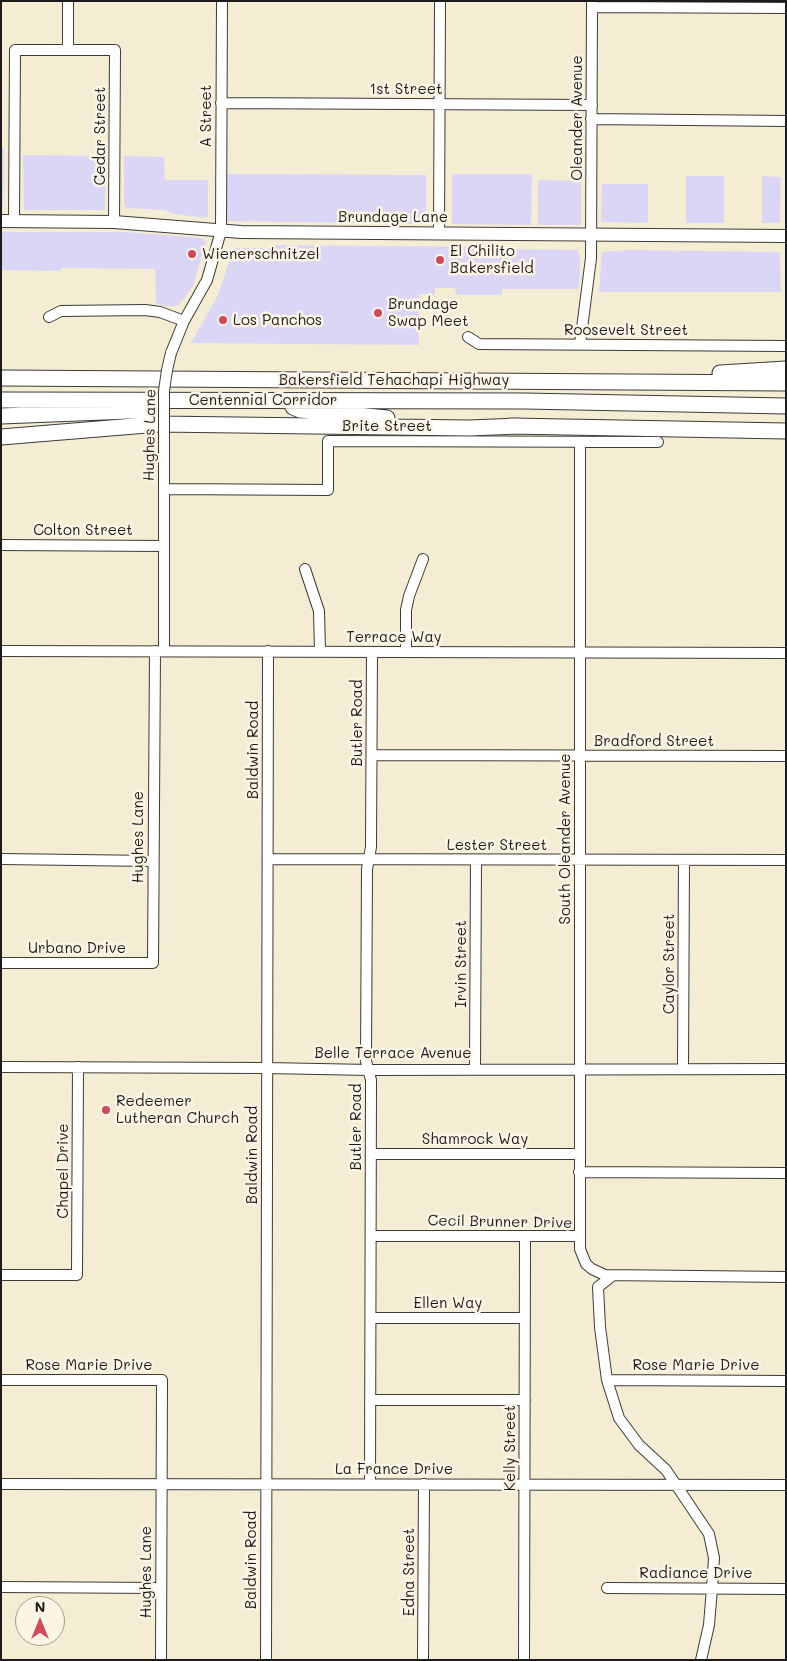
<!DOCTYPE html>
<style>
body{margin:0}
#map{position:relative;width:787px;height:1661px;overflow:hidden;background:#f4ecd3;font-family:Mali,sans-serif}
canvas{display:block}
.frame{position:absolute;inset:0;border:2px solid #1c1c1c;pointer-events:none}
.north{position:absolute;left:15px;top:1596px;width:50px;height:50px;box-sizing:border-box;background:#fcf5e5;border:1px solid #a29e95;border-radius:50%;rotate:0deg;font-size:14px;font-weight:700;line-height:20px;text-align:center;color:#1c1c1c}
.north::after{content:'';display:block;margin:auto;width:18px;height:22px;background:#d1495b;clip-path:polygon(50% 0,100% 100%,50% 72%,0 100%)}
</style>
<div id="map">
<canvas width="787" height="1661"></canvas>
<div class="frame"></div>
<div class="north">N</div>
</div>
<script>
const c = document.querySelector('canvas').getContext('2d');
c.lineJoin = 'round';
function fill(path, color) {
  c.fillStyle = color;
  c.fill(path, 'evenodd');
}
function poly(rows) {
  const path = new Path2D();
  for (const r of rows) {
    path.moveTo(r[0], r[1]);
    for (let i = 2; i < r.length; i += 2) path.lineTo(r[i], r[i + 1]);
  }
  return path;
}
function trace(path, color, width, dash) {
  c.strokeStyle = color;
  c.lineWidth = width;
  c.lineCap = dash ? 'butt' : 'round';
  c.setLineDash(dash || []);
  c.stroke(path);
}
function write(font, color, halo, rows, align = 'center') {
  c.font = font + ' Mali,sans-serif';
  c.lineWidth = 5;
  c.setLineDash([]);
  c.textBaseline = 'middle';
  c.strokeStyle = halo;
  c.fillStyle = color;
  for (const [text, x, y, turn = 0] of rows) {
    c.save();
    c.translate(x, y);
    c.rotate((+turn || 0) * Math.PI / 180);
    c.textAlign = isNaN(turn) ? turn : align;
    if (halo) c.strokeText(text, 0, 0);
    c.fillText(text, 0, 0);
    c.restore();
  }
}
const built = poly([
 [1,149,4,149,3,209,1,209],
 [23,155,106,156,105,210,24,210],
 [124,156,164,157,165,180,208,180,208,216,204,218,175,214,164,210,126,208,124,204],
 [227,174,426,175,426,224,224,221],
 [452,174,532,174,531,225,452,224],
 [686,176,724,176,724,223,686,223],
 [762,176,781,177,780,223,762,223],
 [538,180,581,181,581,225,538,225],
 [602,184,648,184,648,223,601,222],
 [1,232,126,232,202,238,206,242,193,286,178,306,165,306,156,303,155,269,61,268,61,271,1,270],
 [270,245,502,247,502,249,577,250,580,256,580,274,578,289,502,289,502,295,456,295,455,288,435,288,435,295,419,294,419,345,191,343,218,295,231,255,237,248,270,248],
 [628,250,780,252,781,292,599,292,602,252]
]);
const minor = poly([
 [592,7,786,8],
 [68,50,68,1],
 [221,103,592,105],
 [591,119,786,121],
 [14,221,15,50,115,50,114,222],
 [439,234,440,1],
 [49,317,61,311,145,310,160,312,184,321],
 [468,337,479,344,786,346],
 [580,344,591,258,592,1],
 [171,353,184,321,207,280,221,231,222,1],
 [580,442,580,1249,586,1264,592,1269,605,1275,786,1277],
 [164,489,328,490,328,441,658,442],
 [1,545,164,546],
 [305,569,319,611,320,651],
 [1,651,786,653],
 [164,651,164,434],
 [406,652,406,610,409,596,423,559],
 [372,755,786,756],
 [1,859,153,861],
 [268,859,786,860],
 [1,963,153,963,155,651],
 [1,1067,267,1068,370,1070,786,1069],
 [475,1068,476,860],
 [683,1068,684,860],
 [371,1154,579,1154],
 [579,1172,786,1173],
 [371,1236,579,1236],
 [1,1275,77,1275,78,1067],
 [612,1276,598,1287,600,1327,607,1380,619,1418,639,1445,666,1470,709,1534,714,1558,712,1588,709,1625,701,1660],
 [371,1318,525,1318],
 [1,1380,162,1380,161,1660],
 [607,1380,786,1381],
 [370,1400,525,1400],
 [1,1484,786,1485],
 [370,1484,371,1080,366,1061,367,869,371,847,372,652],
 [1,1587,160,1588],
 [607,1588,786,1589],
 [266,1660,268,651],
 [423,1660,424,1484],
 [524,1660,525,1236]
]);
const major = poly([
 [1,221,114,222,241,232,786,236]
]);
const highway = poly([
 [720,373,786,369],
 [1,378,786,383],
 [1,400,524,401,786,406],
 [293,407,300,410,387,418],
 [1,416,155,410],
 [510,426,786,431],
 [1,437,159,424,469,428,519,426]
]);
const minorBridge = poly([
 [164,434,164,391,167,370,171,353]
]);
const markers = [
 [192,254,5,"#d1495b"],
 [440,260,5,"#d1495b"],
 [378,313,5,"#d1495b"],
 [223,320,5,"#d1495b"],
 [106,1110,5,"#d1495b"]
];
const streetNames = [
 ["1st Street",406,89],
 ["A Street",206,116,-90],
 ["Oleander Avenue",577,118,-90],
 ["Cedar Street",100,136,-90],
 ["Brundage Lane",393,217],
 ["Roosevelt Street",626,330],
 ["Bakersfield Tehachapi Highway",394,380],
 ["Centennial Corridor",263,400],
 ["Brite Street",387,426],
 ["Hughes Lane",150,435,-89],
 ["Colton Street",83,530],
 ["Terrace Way",394,637],
 ["Butler Road",357,723,-90],
 ["Bradford Street",654,741],
 ["Baldwin Road",253,750,-90],
 ["Hughes Lane",138,837,-90],
 ["South Oleander Avenue",565,839,-90],
 ["Lester Street",497,845],
 ["Urbano Drive",77,948],
 ["Irvin Street",461,964,-90],
 ["Caylor Street",669,964,-90],
 ["Belle Terrace Avenue",393,1053],
 ["Butler Road",356,1127,-90],
 ["Shamrock Way",475,1139],
 ["Baldwin Road",252,1155,-90],
 ["Chapel Drive",63,1171,-90],
 ["Cecil Brunner Drive",500,1222,1],
 ["Ellen Way",448,1303],
 ["Rose Marie Drive",89,1365],
 ["Rose Marie Drive",696,1365],
 ["Kelly Street",510,1448,-90],
 ["La France Drive",394,1469],
 ["Baldwin Road",251,1560,-90],
 ["Hughes Lane",146,1572,-90],
 ["Edna Street",409,1572,-90],
 ["Radiance Drive",696,1573]
];
const poiNames = [
 ["El Chilito",450,251],
 ["Bakersfield",450,268],
 ["Wienerschnitzel",202,254],
 ["Brundage",388,304],
 ["Swap Meet",388,321],
 ["Los Panchos",233,320],
 ["Redeemer",116,1101],
 ["Lutheran Church",116,1118]
];
fill(built, '#dcd6f6');
trace(minor, '#3c3b37', 12);
trace(major, '#3c3b37', 14);
trace(highway, '#3c3b37', 17);
trace(minor, '#fff', 10);
trace(major, '#fff', 12);
trace(highway, '#fff', 15);
trace(minorBridge, '#3c3b37', 12, []);
trace(minorBridge, '#fff', 10);
for (const [x, y, r, color] of markers) {
  const dot = new Path2D();
  dot.arc(x, y, r, 0, 2 * Math.PI);
  c.fillStyle = color;
  c.fill(dot);
  trace(dot, '#fcf5e5', 2);
}
write('15px', '#1c1c1c', '#fcf5e5', streetNames);
write('15px', '#1c1c1c', '#fcf5e5', poiNames, 'left');
</script>
